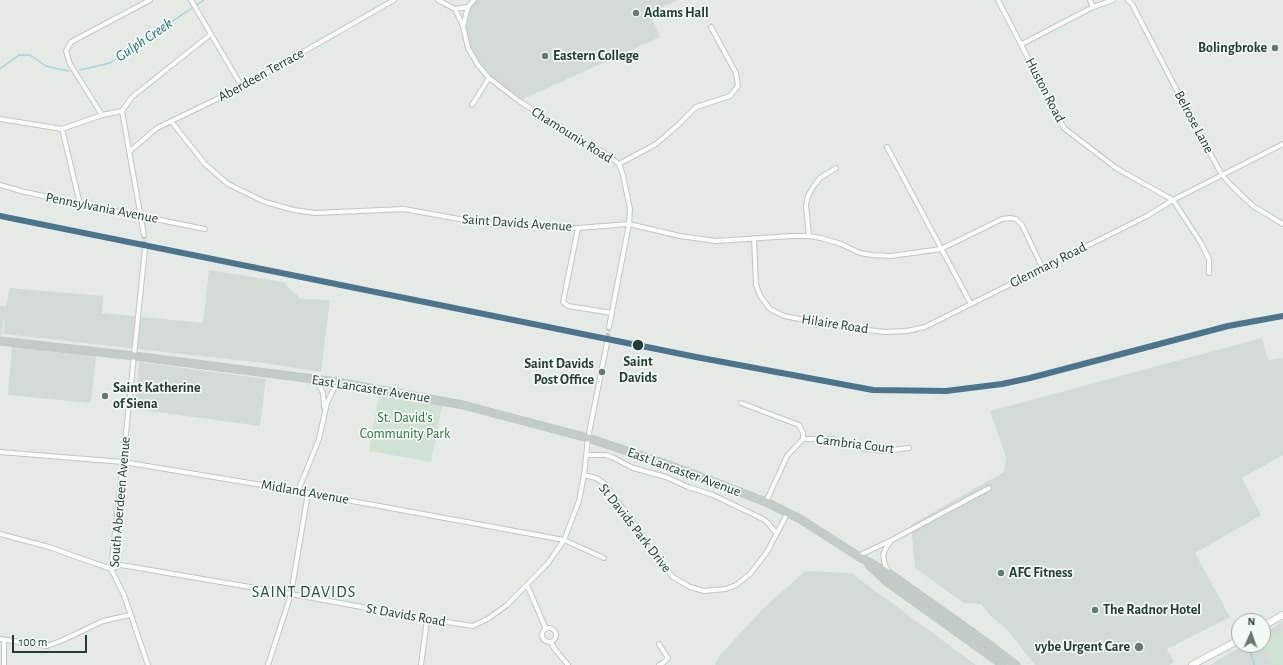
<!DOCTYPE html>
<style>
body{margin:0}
#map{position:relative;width:1283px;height:665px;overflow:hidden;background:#e5eae7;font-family:"Alegreya Sans",sans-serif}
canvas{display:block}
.north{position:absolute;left:1231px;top:613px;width:40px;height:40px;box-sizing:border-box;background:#f3f9f5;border:1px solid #a0ada7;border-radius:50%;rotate:2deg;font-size:11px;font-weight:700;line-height:16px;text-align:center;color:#243c33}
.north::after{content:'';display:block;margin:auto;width:14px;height:18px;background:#687972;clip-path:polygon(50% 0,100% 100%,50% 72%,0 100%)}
.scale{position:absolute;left:12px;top:635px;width:75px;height:18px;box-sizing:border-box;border:2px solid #243c33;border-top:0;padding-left:5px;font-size:12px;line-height:14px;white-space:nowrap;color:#243c33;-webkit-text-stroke:3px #f3f9f5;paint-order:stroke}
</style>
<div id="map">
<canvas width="1283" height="665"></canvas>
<div class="north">N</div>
<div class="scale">100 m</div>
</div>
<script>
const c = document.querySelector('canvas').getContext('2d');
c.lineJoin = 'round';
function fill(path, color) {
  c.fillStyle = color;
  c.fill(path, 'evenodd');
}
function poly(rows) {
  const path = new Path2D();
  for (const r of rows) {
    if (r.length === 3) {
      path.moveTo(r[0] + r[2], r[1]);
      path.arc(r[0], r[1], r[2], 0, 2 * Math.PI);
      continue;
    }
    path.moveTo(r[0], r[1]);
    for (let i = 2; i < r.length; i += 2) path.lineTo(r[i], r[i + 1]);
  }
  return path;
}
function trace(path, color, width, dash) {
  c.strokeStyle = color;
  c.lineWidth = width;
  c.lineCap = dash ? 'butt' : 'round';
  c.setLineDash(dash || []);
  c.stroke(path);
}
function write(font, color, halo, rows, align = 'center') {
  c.font = font + ' "Alegreya Sans",sans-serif';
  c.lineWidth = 3.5;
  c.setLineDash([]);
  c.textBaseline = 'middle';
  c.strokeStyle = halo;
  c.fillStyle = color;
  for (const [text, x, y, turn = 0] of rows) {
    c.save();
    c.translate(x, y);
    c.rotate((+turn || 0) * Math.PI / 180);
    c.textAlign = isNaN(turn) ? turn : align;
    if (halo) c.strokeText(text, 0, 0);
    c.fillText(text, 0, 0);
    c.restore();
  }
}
const built = poly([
 [477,0,677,0,650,13,660,37,519,101,489,78,468,48,463,26,470,9],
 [209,270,283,282,301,299,330,300,321,372,264,363,4,334,4,314,2,335,0,335,0,306,5,306,5,310,10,288,103,296,102,313,203,323],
 [1262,338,1268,360,1283,358,1283,455,1242,478,1261,515,1195,553,1230,617,1167,649,1174,662,1169,665,1035,665,1007,630,990,615,981,604,964,603,915,568,911,525,1004,472,1006,457,990,411],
 [12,346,96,356,91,403,8,395],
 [139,362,266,379,260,426,135,409],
 [805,571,851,573,976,665,715,665,720,655,765,607],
 [1283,621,1283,665,1210,665,1244,645,1263,645,1263,634]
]);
const green = poly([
 [380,390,440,400,442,407,431,462,369,451],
 [1283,631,1283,665,1273,665,1263,645,1263,641]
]);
const stream = poly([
 [0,69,19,55,30,55,46,66,68,71],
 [80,70,110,63,204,0],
 [1249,645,1254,665]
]);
const minorTunnel = poly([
 [144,235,145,249],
 [607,343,609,327]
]);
const minor = poly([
 [191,0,242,87],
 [438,0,455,9,463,26,468,48,478,65,489,78,519,101,584,142,605,153,619,164,623,175,630,209,629,224,609,327],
 [998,0,1064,128,1116,168,1173,200,1201,243,1209,259,1209,273],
 [1090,0,1093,7],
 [1128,0,1132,4,1198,131,1222,175,1232,186,1253,206,1283,224],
 [455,9,468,7],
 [463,26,468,7,474,0],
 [1022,44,1093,7,1113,0],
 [472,105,489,78],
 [102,115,70,64,66,51,71,42,150,0],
 [0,119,62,129,102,115,122,111],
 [171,121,205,164,228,184,265,202,294,210,315,213,404,209,481,223,540,228,578,228,629,224,680,236,716,241,792,236,809,236,821,238,841,244,860,253,872,255,891,256,941,249,1002,219,1010,218,1016,219,1022,225,1042,267],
 [62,129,80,204],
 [887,147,971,304],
 [130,151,157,128,242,87,394,0],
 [619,164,656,144,677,126,696,107,730,96,738,86,736,73,711,27],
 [0,185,21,191,65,201,205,229],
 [578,228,563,302,568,306,612,313],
 [144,235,122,111,132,97,211,34],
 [809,236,806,205,808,196,813,187,820,178,836,168],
 [754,238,756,284,758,290,761,297,770,309,784,316,842,327,885,332,907,331,925,327,1147,216,1173,200,1283,144],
 [145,249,123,462,111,569,124,595,148,665],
 [313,379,319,386,323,393,324,407],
 [741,403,799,425,803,433,803,439],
 [0,452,123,462,298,491,564,540,604,558],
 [587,455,606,455,612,457,633,468,666,477,688,487,713,495,763,519,767,522,776,533],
 [584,475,596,478,605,484,673,577,690,587,704,591,726,589,736,585,750,574,767,552,788,512],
 [298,491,319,439,327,403,337,382],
 [766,502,787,456,803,439,831,439,866,449,884,451,909,448],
 [0,534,49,547,111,569,121,565,291,594,427,619,473,626,489,618,507,605,548,563,564,540,579,501,584,475,588,438,607,343],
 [858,556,892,540,989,488],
 [889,572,885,565,883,555,886,548,890,542],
 [527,585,546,629],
 [549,635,7],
 [0,639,47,646,63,640,103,621,130,615],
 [551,642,554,648,568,665],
 [4,665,4,640],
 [268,665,291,594,308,493],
 [421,665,427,619],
 [659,665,663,663,668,658,659,644]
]);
const secondary = poly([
 [1263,626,1283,615],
 [1192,665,1239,640]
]);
const trunk = poly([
 [0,341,134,356,337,382,463,405,588,438,666,464,696,475,766,502,800,519,858,556,890,574,987,643,1016,665],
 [869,565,886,581,1003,665]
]);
const rail1 = poly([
 [0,216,696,357,873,390,946,391,1002,384,1030,378,1228,326,1283,316]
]);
const markers = [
 [636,13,4,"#687972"],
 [1275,48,4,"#687972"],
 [545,56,4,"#687972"],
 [638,345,6,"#243c33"],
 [602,372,4,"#687972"],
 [105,396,4,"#687972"],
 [1001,573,4,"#687972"],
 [1095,610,4,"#687972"],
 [1139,647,5,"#687972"]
];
const poiNames = [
 ["Adams Hall",644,13],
 ["Bolingbroke",1267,48,"right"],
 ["Eastern College",553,56],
 ["Saint Davids",594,364,"right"],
 ["Post Office",594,380,"right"],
 ["Saint Katherine",113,388],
 ["of Siena",113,404],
 ["AFC Fitness",1009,573],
 ["The Radnor Hotel",1103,610],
 ["vybe Urgent Care",1130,647,"right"]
];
const streetNames = [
 ["Aberdeen Terrace",261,75,-29],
 ["Huston Road",1045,90,63],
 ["Belrose Lane",1194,122,62],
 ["Chamounix Road",572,135,32],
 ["Pennsylvania Avenue",102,208,11],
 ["Saint Davids Avenue",517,223,4],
 ["Glenmary Road",1048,265,-27],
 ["Hilaire Road",835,324,9],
 ["East Lancaster Avenue",371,389,9],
 ["Cambria Court",855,444,7],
 ["East Lancaster Avenue",684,472,20],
 ["Midland Avenue",305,492,10],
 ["South Aberdeen Avenue",120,502,-85],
 ["St Davids Park Drive",635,528,52],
 ["St Davids Road",406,615,10]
];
const stopNames = [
 ["Saint",638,362],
 ["Davids",638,378]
];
const parkNames = [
 ["St. David's",405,418],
 ["Community Park",405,434]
];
const waterNames = [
 ["Gulph Creek",144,40,-34]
];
const quarterNames = [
 ["SAINT DAVIDS",304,592]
];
fill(built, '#d3dbd7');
fill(green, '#cfe2d3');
trace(stream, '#a8d4d6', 1.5);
trace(minorTunnel, '#bec7c3', 4, [4, 2]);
trace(minor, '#c2c7c4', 6);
trace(secondary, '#c1c7c4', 8);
trace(trunk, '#c1c9c6', 9);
trace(minor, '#fbfcfb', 4);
trace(secondary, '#fbfcfb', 6);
trace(trunk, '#c4ccca', 7);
trace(rail1, '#4c748c', 6);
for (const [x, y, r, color] of markers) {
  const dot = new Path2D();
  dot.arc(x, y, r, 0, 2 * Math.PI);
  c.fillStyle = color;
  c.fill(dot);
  trace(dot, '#f3f9f5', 1.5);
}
write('bold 14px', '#243c33', '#f3f9f5', poiNames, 'left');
write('14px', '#243c33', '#f3f9f5', streetNames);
write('bold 14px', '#243c33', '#f3f9f5', stopNames);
write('14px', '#307142', '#f3f9f5', parkNames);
write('italic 15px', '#217075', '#f3f9f5', waterNames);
c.letterSpacing = '1px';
write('16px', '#214d3e', '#f3f9f5', quarterNames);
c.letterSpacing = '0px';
</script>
